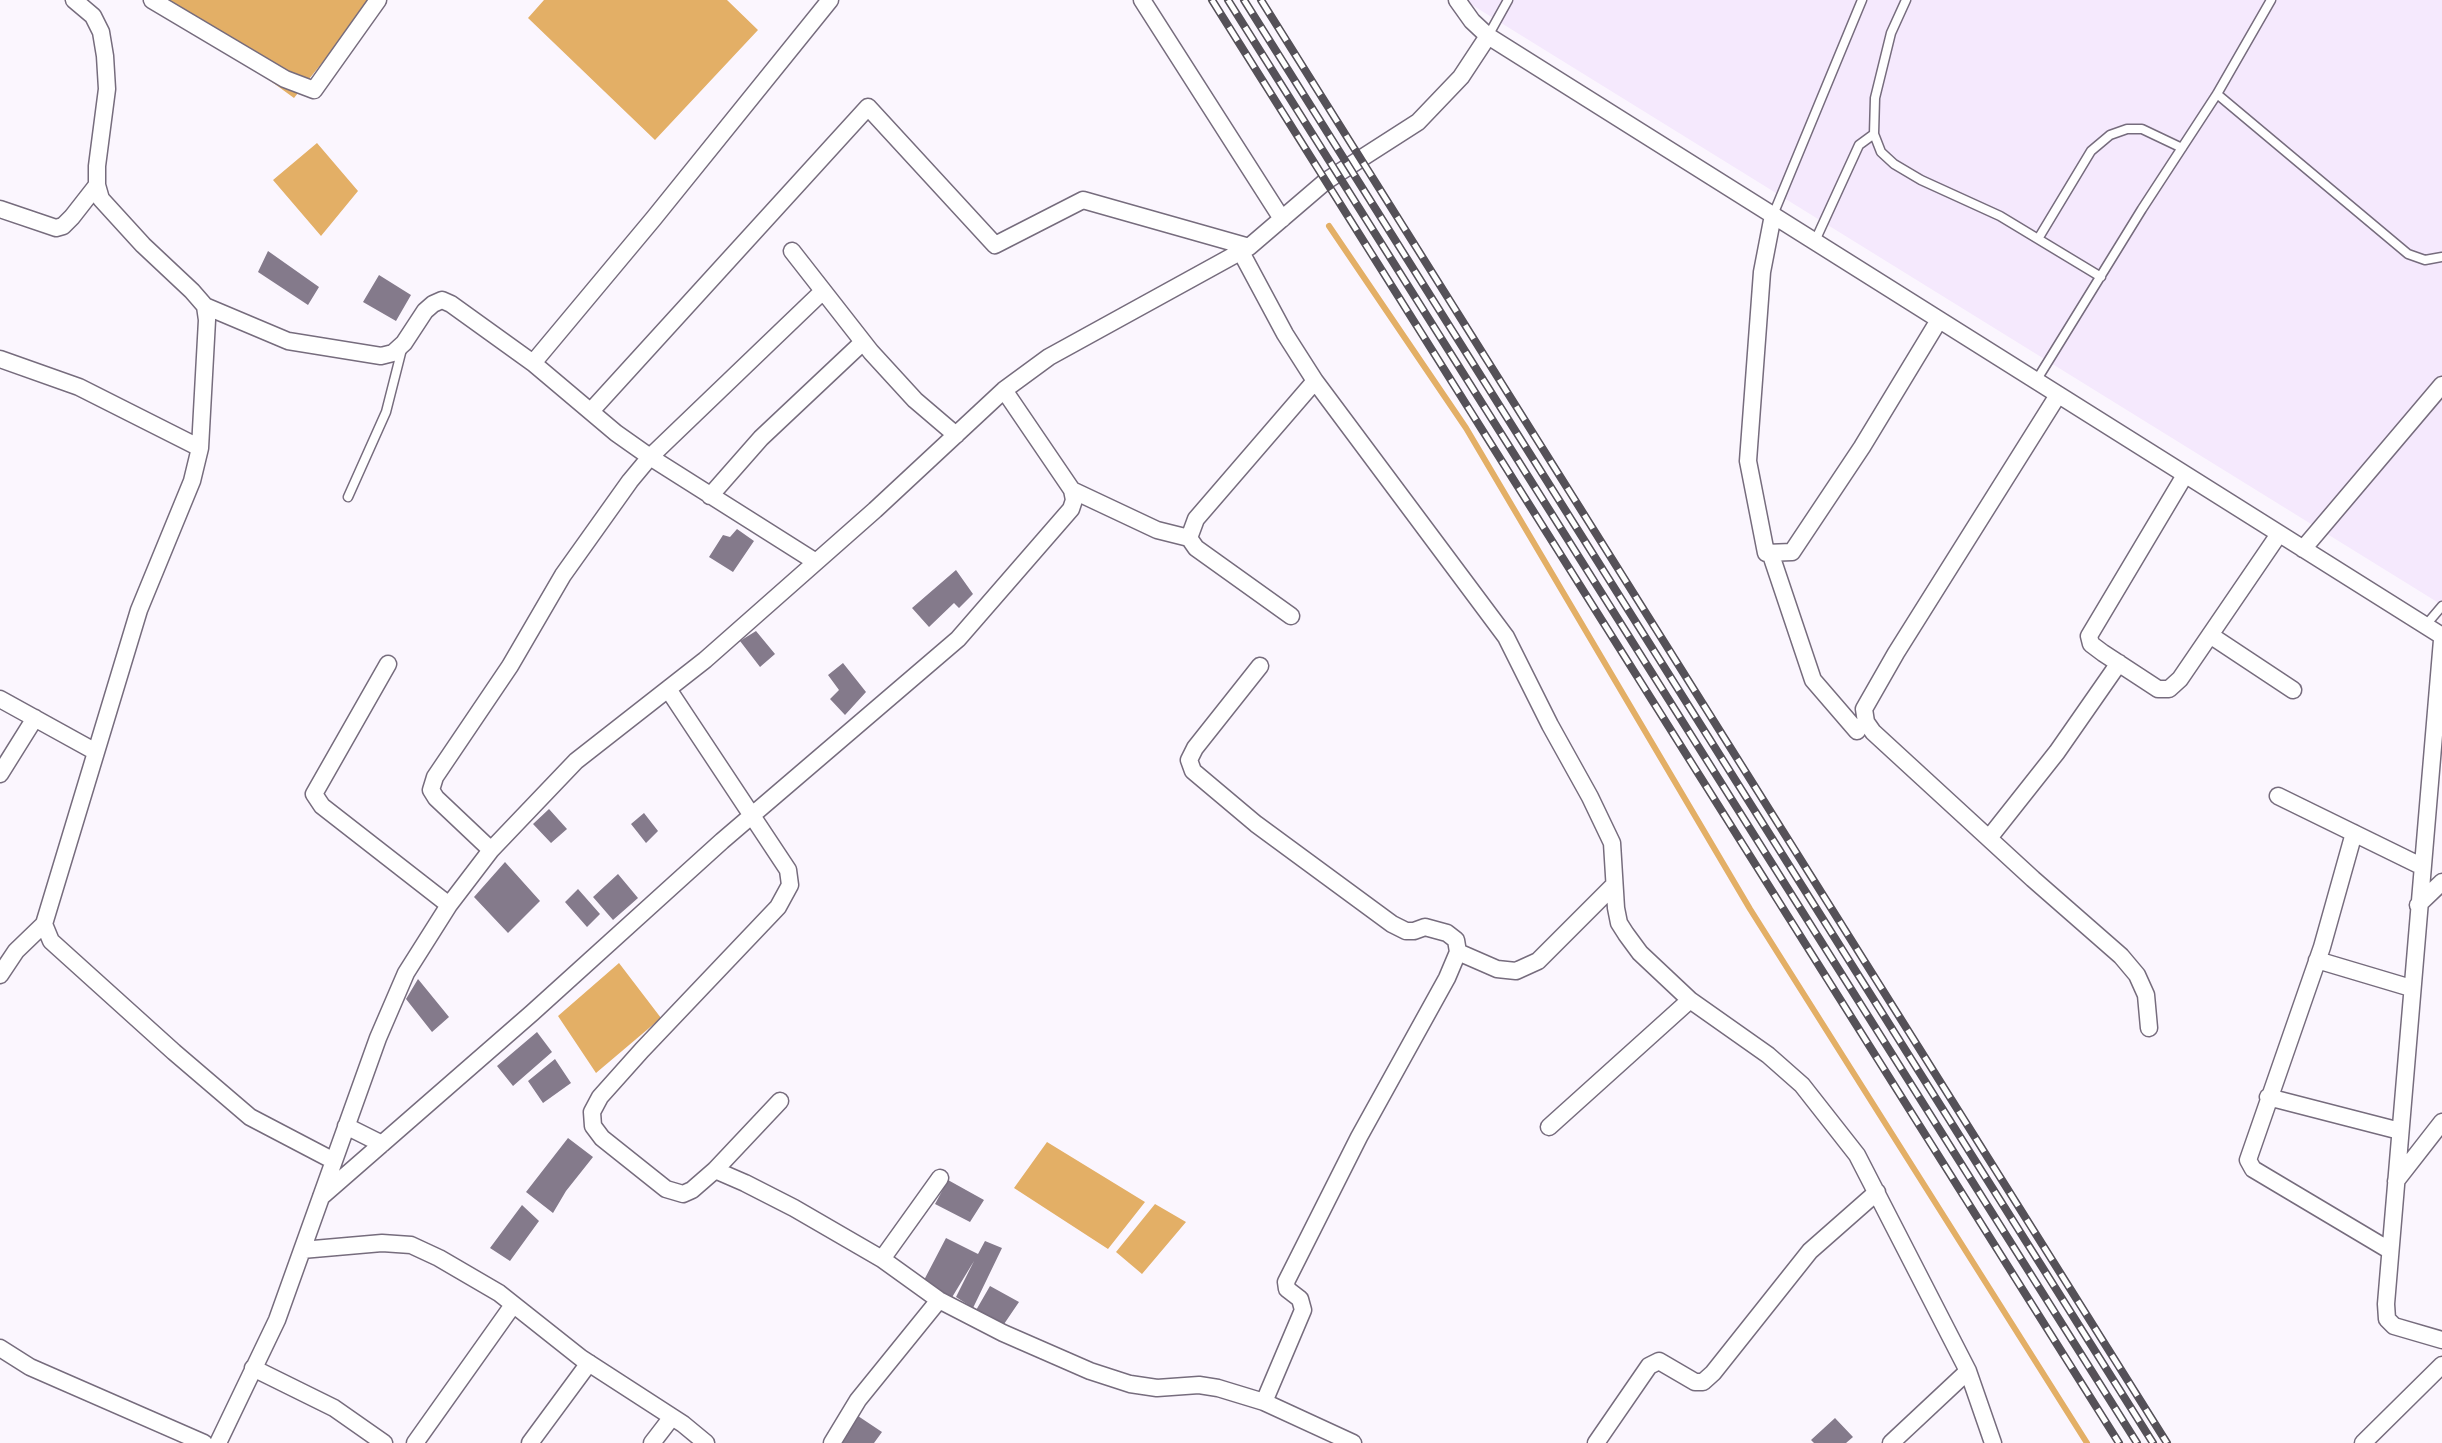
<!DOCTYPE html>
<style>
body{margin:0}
canvas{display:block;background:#fbf6fe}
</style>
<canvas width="2442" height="1443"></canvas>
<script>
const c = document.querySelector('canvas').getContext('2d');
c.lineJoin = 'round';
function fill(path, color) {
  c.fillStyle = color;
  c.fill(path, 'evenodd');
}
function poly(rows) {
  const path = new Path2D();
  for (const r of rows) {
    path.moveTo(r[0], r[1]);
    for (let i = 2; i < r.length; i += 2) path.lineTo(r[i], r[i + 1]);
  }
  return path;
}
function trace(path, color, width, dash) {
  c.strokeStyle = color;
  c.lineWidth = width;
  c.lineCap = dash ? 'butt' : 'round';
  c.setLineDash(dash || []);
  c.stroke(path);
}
const built = poly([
 [1464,0,2442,0,2442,605]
]);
const water = poly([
 [159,0,372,0,294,98],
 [544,0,727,0,758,30,655,140,528,18],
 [317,143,358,191,321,236,273,180],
 [619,963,661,1018,596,1073,558,1016],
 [1047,1142,1145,1202,1108,1249,1014,1188],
 [1155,1204,1186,1222,1142,1274,1116,1252]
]);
const stream = poly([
 [1329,226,1466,428,1750,909,2087,1443]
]);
const building = poly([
 [268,251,319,287,308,305,258,272],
 [379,275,411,295,396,321,363,302],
 [737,529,754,541,733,572,709,557,723,535,730,537],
 [956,570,973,594,959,608,954,603,929,627,912,608],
 [756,631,775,654,760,667,740,641],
 [843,663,866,692,845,715,830,699,839,690,828,675],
 [549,809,567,829,551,843,533,824],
 [644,813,658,831,646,843,631,824],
 [505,862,540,901,508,933,474,897],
 [618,874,638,898,613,920,593,897],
 [578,889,600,914,587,927,565,902],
 [418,979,449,1017,432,1032,406,999],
 [537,1032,552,1052,513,1086,497,1066],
 [555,1059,571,1083,543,1103,528,1081],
 [568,1138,593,1157,566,1191,553,1213,526,1192],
 [948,1180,984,1200,970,1222,935,1204],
 [522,1205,539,1221,510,1261,490,1248],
 [946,1238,978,1254,985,1241,1002,1248,973,1308,956,1297,974,1261,951,1299,923,1282],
 [990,1286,1019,1302,1002,1327,975,1312],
 [855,1414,882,1432,874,1443,837,1443],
 [1835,1418,1853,1437,1846,1443,1814,1443,1811,1440]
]);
const service = poly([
 [1906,0,1891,33,1875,98,1874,134,1881,152,1894,164,1921,180,2000,216,2101,277],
 [1488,36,1508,0],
 [2217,94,2408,254,2425,260,2442,257],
 [1773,215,1862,0],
 [2038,239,2091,151,2110,135,2127,129,2142,129,2182,148],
 [1815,241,1859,145,1874,134],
 [2036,381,2142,209,2217,94,2271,0],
 [348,497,386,412,402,349],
 [2425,626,2442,606]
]);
const minor = poly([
 [74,0,93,16,101,32,105,56,107,89,97,166,97,185,101,199,143,245,192,291,205,306,207,320,200,448,192,481,139,610,44,924,51,941,174,1052,250,1117,334,1161],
 [152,0,285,79,314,90,378,0],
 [1142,0,1282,219],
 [1457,0,1472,21,1488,36,2442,636],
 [0,209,56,228,63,226,72,217,97,185],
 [1773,215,1762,272,1748,461,1766,553,1792,552,1862,447,1939,320],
 [792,251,871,352,915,400,956,435],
 [1241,252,1285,334,1315,381,1506,637,1550,725,1590,797,1612,843,1616,908,1619,923,1626,934,1640,953,1690,1000,1768,1055,1802,1085,1857,1155,1968,1371,1993,1443],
 [205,306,288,341,381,356,393,353,404,343,425,311,433,304,442,300,451,304,533,363,616,433,650,457,816,562],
 [0,359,79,387,200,448],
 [533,363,654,218,830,0],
 [2058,395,1896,653,1864,709,1866,722,1873,732,2033,879,2121,956,2137,975,2146,995,2149,1028],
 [591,411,868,107,995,245,1083,200,1249,247],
 [2185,475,2089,636,2091,644,2103,653,2158,689,2169,689,2180,679,2279,534],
 [1072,490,1157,530,1189,538],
 [710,496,761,438,863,342],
 [2303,549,2442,385],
 [1770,552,1813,680,1857,731],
 [1291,616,1196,548,1189,538,1196,519,1315,381],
 [2210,635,2293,690],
 [2442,640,2386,1304,2387,1319,2394,1326,2442,1340],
 [388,664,314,794,322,806,449,905],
 [1260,666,1195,748,1189,760,1193,771,1256,824,1392,924,1406,931,1414,931,1425,927,1447,933,1456,940,1458,952,1447,978,1359,1137,1286,1282,1287,1289,1300,1299,1303,1310,1264,1402],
 [668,689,788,870,790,885,778,907,642,1050,600,1097,592,1112,593,1126,602,1138,666,1189,683,1194,692,1190,715,1170,780,1101],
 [0,699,96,752],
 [0,774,35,718],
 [2278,796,2421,866],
 [2354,833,2322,947,2248,1160,2253,1169,2389,1250],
 [1989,838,2057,752,2119,663],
 [491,850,436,798,431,790,435,777,510,666,563,575,630,481,650,457,823,291],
 [2418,905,2442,882],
 [1458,952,1497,969,1516,971,1538,961,1614,885],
 [2317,960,2411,988],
 [0,975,16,951,44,924],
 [2268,1097,2400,1131],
 [346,1126,382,1144],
 [1549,1127,1690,1000],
 [715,1170,745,1183,794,1208,882,1259,939,1300,1003,1333,1090,1371,1130,1384,1157,1388,1199,1385,1218,1388,1264,1402,1353,1443],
 [2396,1181,2442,1122],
 [321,1197,532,1013,722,841,958,639,1071,509,1074,500,1072,490,1004,390],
 [302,1250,382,1243,411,1245,439,1258,499,1293,581,1358,683,1424,706,1443],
 [882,1259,940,1178],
 [0,1348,30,1367,204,1443],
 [253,1368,334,1408,384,1443],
 [218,1443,277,1320,378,1038,406,973,449,905,491,850,576,761,705,660,875,510,1004,390,1049,357,1249,247,1326,181,1418,122,1461,77,1488,36],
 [415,1443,513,1305],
 [530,1443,589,1363],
 [652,1443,672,1417],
 [832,1443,858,1400,939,1300],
 [1596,1443,1649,1366,1659,1361,1695,1382,1703,1382,1713,1373,1810,1251,1877,1192],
 [1891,1443,1968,1371],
 [2363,1443,2442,1365]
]);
const rail = poly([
 [1212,0,2119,1443],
 [1228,0,2137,1443],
 [1244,0,2153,1443],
 [1261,0,2167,1443]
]);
fill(built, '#f5e9fd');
fill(water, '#e3af66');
trace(stream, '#e3af66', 6);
fill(building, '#847a8b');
trace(service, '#766c7d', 11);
trace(minor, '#766c7d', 19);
trace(service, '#fff', 8);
trace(minor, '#fff', 16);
trace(rail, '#555158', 8);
trace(rail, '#fff', 5, [16]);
</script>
